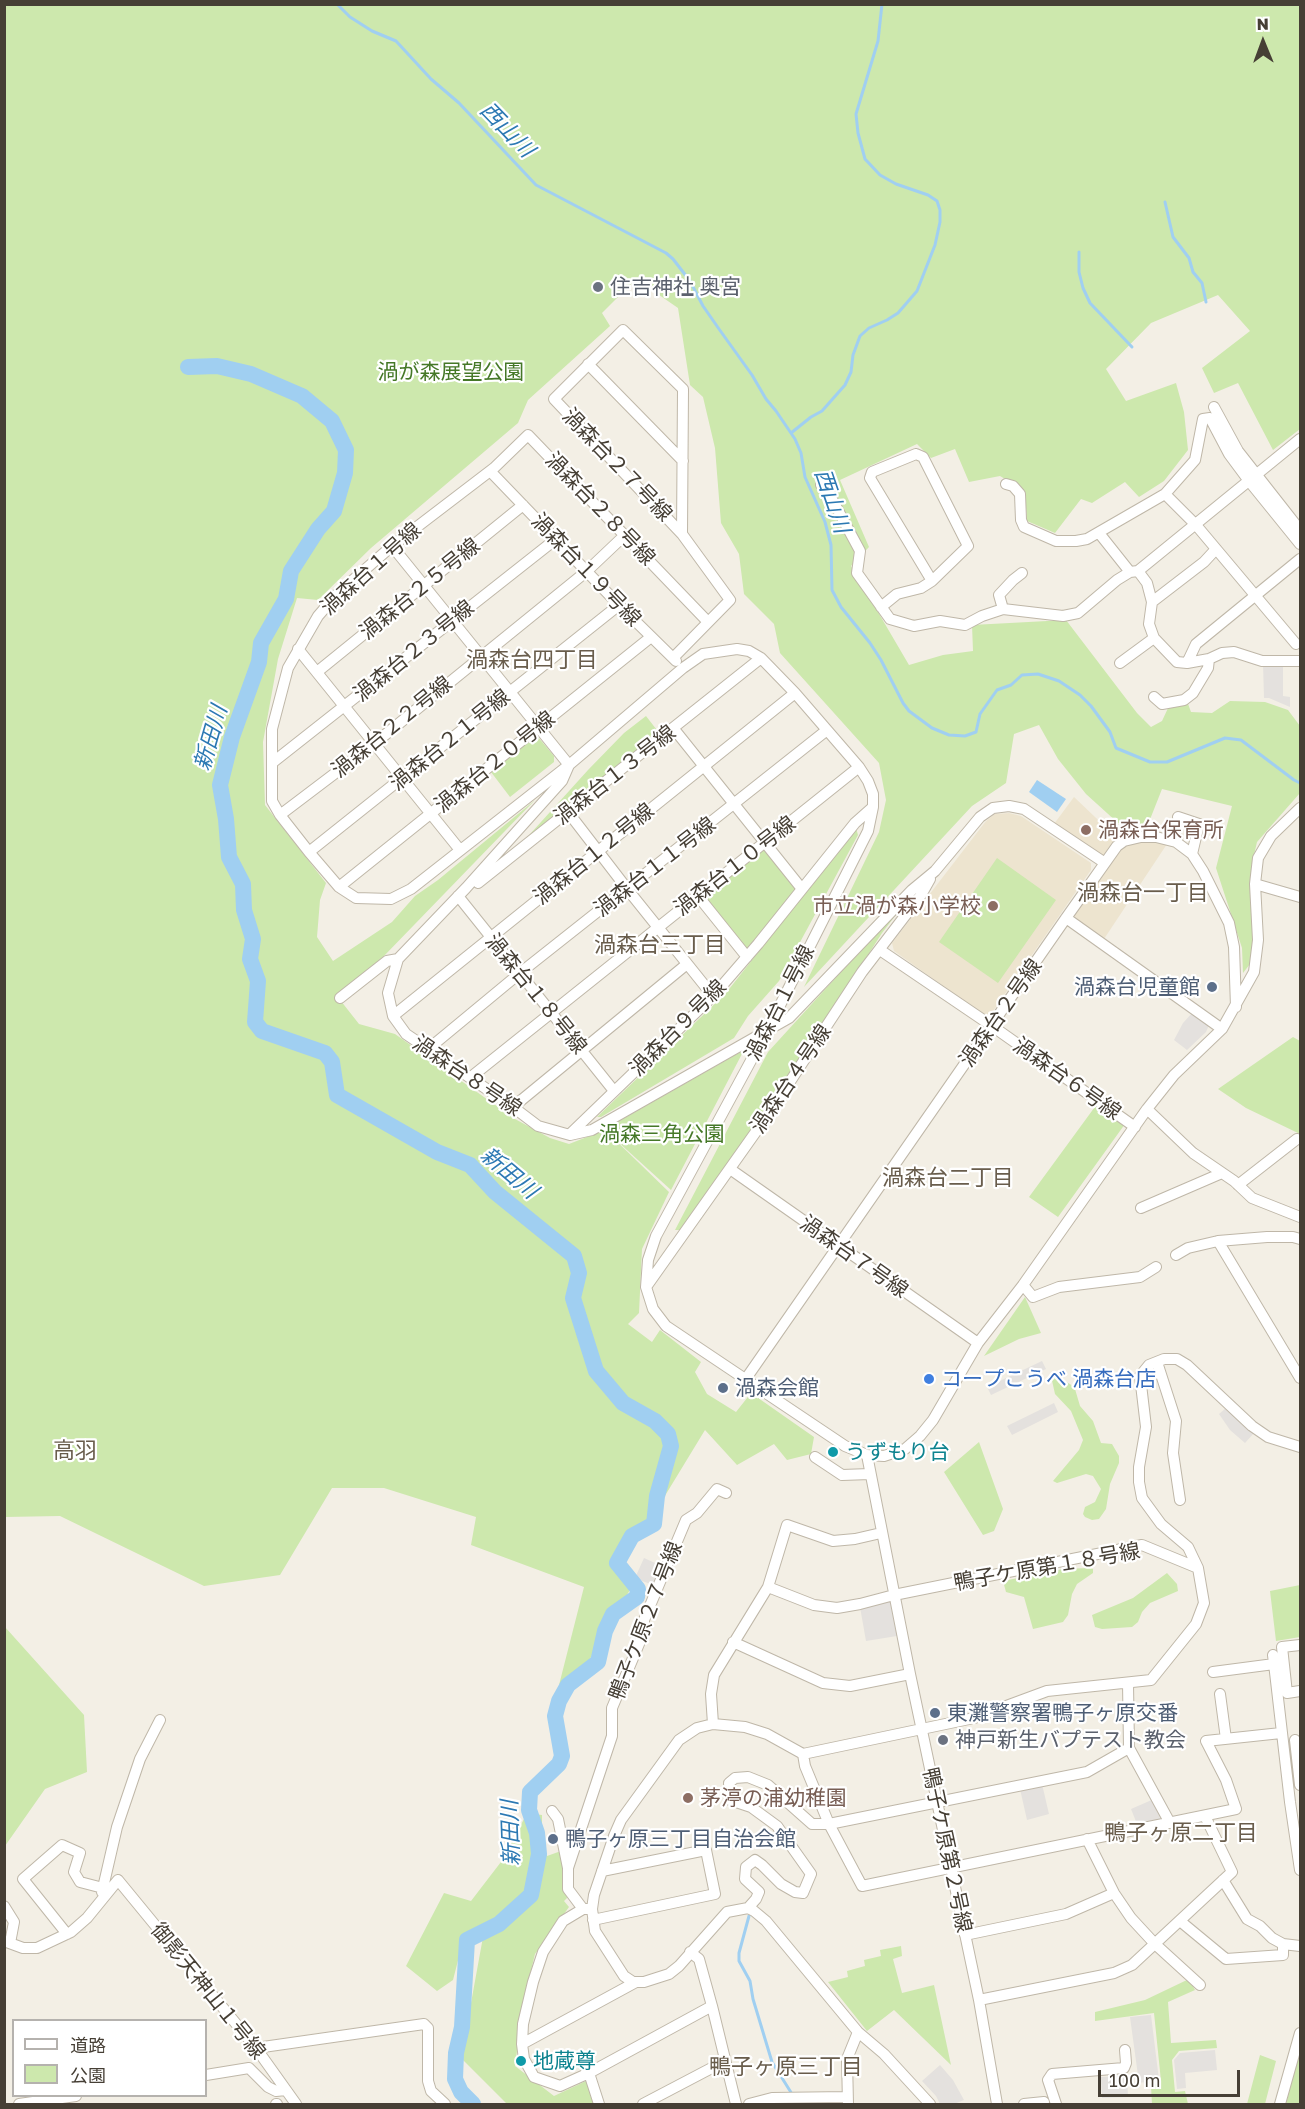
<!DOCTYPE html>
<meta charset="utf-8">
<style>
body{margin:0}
#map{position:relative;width:1305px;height:2109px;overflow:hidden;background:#f3efe5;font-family:"Golos Text","Noto Sans JP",sans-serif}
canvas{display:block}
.frame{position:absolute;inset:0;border:6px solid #463f35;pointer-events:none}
.legend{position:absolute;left:12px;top:2019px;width:195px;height:78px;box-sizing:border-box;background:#fff;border:2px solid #b5b2ae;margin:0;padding:8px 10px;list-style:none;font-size:18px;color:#463f35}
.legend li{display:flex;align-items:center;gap:12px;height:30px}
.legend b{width:30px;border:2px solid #b5b2ae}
.north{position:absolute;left:1233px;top:12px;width:60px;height:60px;-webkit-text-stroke:4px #fff;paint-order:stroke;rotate:359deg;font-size:16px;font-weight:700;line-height:24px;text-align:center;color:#463f35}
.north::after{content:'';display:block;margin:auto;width:21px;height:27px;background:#463f35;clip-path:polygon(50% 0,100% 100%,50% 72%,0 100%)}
.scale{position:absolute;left:1098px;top:2070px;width:142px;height:27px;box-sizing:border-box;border:3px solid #463f35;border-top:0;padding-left:8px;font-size:18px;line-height:21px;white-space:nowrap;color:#463f35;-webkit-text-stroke:4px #fff;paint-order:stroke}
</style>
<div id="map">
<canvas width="1305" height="2109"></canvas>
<div class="frame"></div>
<ul class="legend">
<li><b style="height:8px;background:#fff"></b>道路</li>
<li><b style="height:16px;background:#cde8ad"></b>公園</li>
</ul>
<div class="north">N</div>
<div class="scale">100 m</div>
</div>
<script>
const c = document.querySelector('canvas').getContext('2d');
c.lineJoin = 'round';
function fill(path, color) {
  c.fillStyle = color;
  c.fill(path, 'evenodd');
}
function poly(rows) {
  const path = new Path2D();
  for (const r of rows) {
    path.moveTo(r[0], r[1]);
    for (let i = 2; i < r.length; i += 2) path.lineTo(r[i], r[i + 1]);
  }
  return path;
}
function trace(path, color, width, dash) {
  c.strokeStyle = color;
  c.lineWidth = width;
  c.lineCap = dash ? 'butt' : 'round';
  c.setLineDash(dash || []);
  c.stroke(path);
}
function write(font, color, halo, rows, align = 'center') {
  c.font = font + ' "Golos Text","Noto Sans JP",sans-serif';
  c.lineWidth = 4.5;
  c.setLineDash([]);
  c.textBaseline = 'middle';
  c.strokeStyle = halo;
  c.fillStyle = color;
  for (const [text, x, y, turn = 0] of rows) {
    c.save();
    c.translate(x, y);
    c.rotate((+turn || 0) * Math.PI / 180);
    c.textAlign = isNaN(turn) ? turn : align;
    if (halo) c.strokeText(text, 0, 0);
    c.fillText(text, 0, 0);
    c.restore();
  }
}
const education = poly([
 [1074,797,1115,836,1115,842,1106,855,1099,855,1054,824],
 [1009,813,1021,816,1091,863,1091,870,991,1014,984,1015,894,951,892,943,986,821,995,814],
 [1143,842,1167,844,1104,939,1075,919,1075,913,1120,850,1129,845]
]);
const green = poly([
 [4,5,1300,5,1300,429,1273,450,1238,383,1214,393,1202,368,1250,331,1218,295,1151,323,1106,369,1126,401,1176,383,1184,412,1188,450,1164,481,1139,497,1125,482,1092,503,1081,499,1055,533,1027,521,1025,491,1000,476,969,482,955,449,931,458,917,444,840,480,869,547,851,566,909,665,943,655,973,651,972,625,1066,620,1137,713,1151,727,1162,721,1169,706,1187,701,1191,712,1212,713,1230,701,1265,702,1288,710,1300,726,1300,793,1257,842,1251,868,1254,949,1250,964,1243,973,1242,948,1216,868,1232,806,1162,789,1147,827,1118,823,1086,794,1058,759,1039,725,1014,734,1006,783,972,806,804,987,879,832,886,800,879,763,780,653,774,624,744,594,739,554,721,523,715,448,703,397,690,385,678,308,636,279,602,313,610,326,528,400,518,423,371,548,318,600,297,598,278,659,263,742,265,805,326,883,320,900,317,937,333,961,392,922,415,896,438,880,535,800,384,956,337,996,359,1024,395,1034,515,1119,550,1138,569,1144,605,1130,605,1129,744,1050,671,1190,606,1131,669,1192,642,1249,639,1313,628,1324,652,1342,660,1330,701,1362,695,1372,707,1394,736,1412,751,1393,814,1437,811,1454,787,1460,774,1444,737,1465,705,1430,635,1545,617,1568,631,1588,587,1664,559,1685,584,1587,471,1545,476,1517,384,1488,332,1488,280,1575,204,1586,60,1516,5,1517],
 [646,716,660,734,503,864,588,770,624,733],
 [534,737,538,737,554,756,554,762,510,797,491,772],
 [856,828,858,835,779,981,748,1016,734,1038,601,1117,597,1117,726,993],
 [763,848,797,890,748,950,703,897],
 [997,858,1056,900,998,983,939,942],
 [912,894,882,933,811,1044,681,1230,675,1230,768,1052],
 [1293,1037,1300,1041,1300,1134,1246,1108,1218,1089],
 [1097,1104,1125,1124,1058,1217,1029,1197],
 [1025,1297,1041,1333,1019,1339,984,1356],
 [1054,1373,1060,1375,1061,1379,1070,1384,1075,1389,1080,1406,1093,1421,1101,1443,1112,1444,1119,1456,1119,1463,1110,1484,1106,1509,1099,1519,1092,1520,1085,1517,1083,1514,1085,1507,1095,1502,1101,1489,1093,1476,1086,1474,1057,1483,1053,1481,1079,1450,1083,1440,1071,1411,1055,1394,1051,1376],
 [979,1442,1003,1509,994,1531,983,1535,944,1472],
 [1090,1568,1093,1569,1093,1573,1077,1584,1072,1594,1068,1615,1063,1622,1033,1629,1024,1597,1006,1592,1003,1581,1063,1569],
 [1167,1573,1177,1584,1178,1591,1150,1603,1142,1612,1138,1622,1132,1627,1102,1629,1095,1627,1092,1615,1133,1598],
 [1300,1585,1300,1637,1276,1641,1270,1591],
 [5,1627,84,1715,87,1772,45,1789,5,1846],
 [527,1813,542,1815,542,1840,547,1856,561,1851,567,1898,564,1901,569,1907,535,1954,524,1999,515,2066,554,2096,586,2081,595,2104,507,2104,461,2058,483,1937,464,1937,453,1980,437,1991,406,1966,444,1893,471,1901,504,1858],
 [901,1946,902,1956,893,1959,902,1993,934,1985,951,2065,894,2010,867,2031,828,1982,848,1977,847,1971,865,1966,864,1960,881,1956,880,1950],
 [1189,1979,1195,1990,1168,2002,1171,2043,1216,2040,1217,2048,1179,2051,1172,2060,1175,2092,1185,2091,1188,2104,1152,2104,1151,2086,1161,2081,1154,2013,1095,2021,1095,2012,1145,2000],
 [1300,2050,1300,2104,1286,2104,1298,2058],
 [1260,2055,1276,2061,1265,2104,1247,2104]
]);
const parking = poly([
 [1263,663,1283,663,1283,696,1290,697,1290,707,1269,698,1264,698],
 [1193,1012,1209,1025,1206,1032,1187,1050,1174,1040,1183,1023],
 [1042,1361,1046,1369,991,1395,987,1387],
 [1054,1403,1058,1412,1012,1435,1007,1426],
 [1226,1408,1254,1433,1245,1443,1230,1430,1219,1414],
 [644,1558,664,1567,655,1586,635,1578],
 [890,1601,897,1636,866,1641,860,1607],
 [1042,1784,1049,1814,1027,1820,1020,1789],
 [1154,1799,1162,1816,1162,1820,1137,1824,1131,1809],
 [1151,2015,1159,2080,1139,2083,1130,2017],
 [1215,2050,1217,2070,1185,2073,1186,2088,1177,2089,1174,2060,1180,2053],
 [940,2065,953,2080,964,2100,954,2104,940,2104,936,2096,922,2081],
 [1127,2076,1128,2097,1102,2098,1101,2077]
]);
const water = poly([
 [1037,780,1066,799,1057,812,1029,792]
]);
const stream = poly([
 [337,4,350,17,372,31,396,41,431,79,459,103,536,185,666,253,673,259,690,281,703,306,719,329,752,375,766,399,776,411,795,439,801,453,805,477,825,522,831,545,832,590,841,607,870,643,881,660,903,703,909,711,932,728,949,735,965,736,976,732,980,714,997,690,1011,685,1022,675,1038,674,1059,681,1080,695,1091,706,1110,732,1116,748,1150,762,1167,762,1225,738,1241,740,1294,780,1300,783],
 [1165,202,1173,237,1189,258,1193,272,1202,283,1206,302],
 [1079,252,1079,272,1083,288,1090,303,1132,347],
 [791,433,811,417,822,411,845,385,851,372,853,355,860,336,869,328,887,320,898,313,917,291,935,245,940,222,940,210,937,201,928,195,896,184,880,175,865,159,858,133,856,114,878,41,882,4],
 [749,1916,739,1953,739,1961,750,1981,753,1999,772,2062,792,2094]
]);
const river = poly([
 [188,367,217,366,251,374,302,396,332,421,346,450,345,473,334,511,318,529,291,571,286,599,261,643,259,662,232,737,220,785,226,819,229,857,243,884,244,910,253,939,250,959,258,981,255,1022,262,1031,325,1053,332,1062,337,1095,437,1152,470,1165,495,1192,574,1256,579,1273,573,1298,596,1371,623,1403,655,1421,668,1434,671,1446,657,1496,654,1524,632,1536,617,1563,638,1589,637,1597,613,1614,605,1631,598,1662,568,1685,559,1701,555,1716,562,1756,559,1764,530,1792,529,1810,537,1833,539,1854,531,1895,499,1924,467,1940,462,2027,456,2053,455,2079,461,2092,473,2104]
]);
const minor = poly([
 [588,364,683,461],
 [1214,407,1238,451,1300,530],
 [916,454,923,457,968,546,932,581,870,478,872,472,916,454],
 [490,471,619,605,676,661],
 [1006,484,1013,486,1020,494,1021,520,1024,527,1056,541,1076,541,1087,539,1165,494,1195,460,1203,419,1210,418,1229,454,1249,481,1300,544],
 [821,485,826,488,860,551,857,573,890,619,914,626,940,621,965,625,982,616,1003,609,1063,616,1078,613,1117,580,1130,572,1138,571,1147,583,1152,602,1149,624,1154,638,1177,662,1187,663,1209,659,1222,653,1234,652,1262,661,1300,661],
 [1165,494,1196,525,1296,644],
 [1099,533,1130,572],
 [392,546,569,765,562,781,466,888,398,959,388,993,393,1016,406,1034,513,1107,538,1126,570,1135,592,1130,789,1018,912,890,935,871,980,817,993,808,1009,806,1024,809,1105,863],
 [1138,571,1300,439],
 [1152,602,1204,562,1216,549],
 [881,607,897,594,921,588,932,581],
 [1003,609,999,595,1013,580,1022,573],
 [708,622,528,435,494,468,392,546,338,593,318,616,288,668,272,729,272,801,280,815,309,852,339,887,356,898,391,899,411,889,569,765,683,668,703,654,737,649,749,651,761,658,795,693,859,767,868,781,873,794,873,807,868,831,767,1031,656,1236,648,1260,646,1287,653,1309,666,1326,845,1446,867,1455,884,1456,905,1449,920,1436,933,1420,978,1343,1023,1285,1147,1109,1174,1075,1222,1029,1254,972,1258,940,1255,884,1258,858,1271,836,1300,808],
 [298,649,460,850],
 [673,658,730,600,682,534,683,389,623,330,554,399,682,534],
 [1120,663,1154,638],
 [1187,663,1196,644,1300,559],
 [317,672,523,505],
 [1154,697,1162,704,1184,700,1193,693,1208,668,1209,659],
 [674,729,802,889],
 [272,763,556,539],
 [568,812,628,890,713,996],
 [280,815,375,743,587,571,625,535],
 [1178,817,1199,824,1192,854],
 [309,852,619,605],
 [478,883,761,658],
 [1255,884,1300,897],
 [339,887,651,637],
 [458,896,614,1091],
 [698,896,747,957],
 [1066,918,1222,1029],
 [880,950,992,1026,1135,1127],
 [340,998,387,961,398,959],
 [393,1016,795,693],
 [427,1050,520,973,827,730],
 [471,1077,859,767],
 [513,1107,687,964],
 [1147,1109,1193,1153,1234,1181,1252,1198,1300,1217],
 [570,1134,713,996,758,944,855,823,873,807],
 [730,1169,978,1343],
 [1238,1185,1297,1139],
 [1141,1208,1222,1173],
 [1300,1239,1293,1237,1267,1237,1218,1241,1300,1378],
 [1176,1255,1188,1248,1218,1241],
 [1023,1285,1033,1297,1059,1287,1140,1277,1156,1267],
 [646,1287,772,1109,862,972,921,895,930,879],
 [1157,1362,1176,1421,1173,1453,1180,1500],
 [745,1380,1066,918,1117,846,1124,841,1141,837,1156,837,1176,842,1192,854,1203,871,1229,923,1234,947,1236,1007],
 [867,1455,910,1674,979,2000,997,2104],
 [815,1457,842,1475,870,1474],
 [768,1587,814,1605,837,1608,860,1604,894,1595,1142,1545,1198,1568],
 [733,1642,823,1683,850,1686,910,1674],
 [1300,1645,1282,1647,1287,1693,1300,1691],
 [1273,1655,1290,1802,1300,1870],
 [1213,1672,1274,1664],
 [1128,1683,1129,1748,1170,1823],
 [1220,1694,1226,1739],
 [713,1724,711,1694,714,1675,768,1587,787,1525,833,1541,855,1539,881,1533],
 [1295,1740,1300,1785],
 [803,1754,805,1766,829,1824,862,1886,1236,1809,1226,1780,1206,1741,1281,1733],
 [552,1811,558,1819,568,1868],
 [1087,1839,1114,1893,1131,1918,1155,1944,1200,1985],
 [102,1892,117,1827,140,1759,160,1720],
 [4,1906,14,1922,10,1943],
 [748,1908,756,1899,759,1892,745,1879,746,1867,755,1860,762,1865,781,1884,795,1892,803,1893,811,1874,777,1826,751,1807,730,1800,729,1783,735,1778,748,1777,768,1785,812,1824,829,1824,1087,1772,1129,1748],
 [583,1909,568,1889,568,1868,612,1736,612,1708,644,1632,644,1620,686,1520,697,1513,717,1489,726,1493],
 [589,1909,583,1909,563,1921,543,1952,533,1982,523,2024,522,2044,524,2059,534,2077,560,2086,589,2073,712,2006],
 [593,1920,715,1894,706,1850,602,1871],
 [1180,1921,1226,1959,1283,1955,1283,1944,1272,1938,1260,1926,1247,1919,1223,1880],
 [67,1934,23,1879,62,1845,80,1853,74,1872,80,1882,103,1888],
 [965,1935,1066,1914,1114,1893],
 [4,1941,23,1948,37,1948,71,1932,87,1918,118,1880,256,2048,296,2104],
 [1283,1944,1300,1946],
 [690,1952,699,1959,712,2006,736,2104],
 [979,2000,1114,1973,1132,1965,1232,1872,1205,1816],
 [522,2044,636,1982],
 [256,2048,424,2024,428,2028,428,2081,431,2091,445,2104],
 [589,2073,599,2104],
 [206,2075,249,2068,268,2087,276,2091,286,2090],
 [19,2104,76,2096],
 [276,2104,277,2104],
 [643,2104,725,2061],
 [749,2104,772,2098,847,2097],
 [848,2104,847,2059,858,2032],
 [930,2104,884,2054,858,2032,766,1921,754,1911,748,1908,727,1912,679,1966,669,1974,644,1982,633,1982,624,1976,595,1931,592,1909,594,1895,614,1836,621,1820,679,1740,697,1728,713,1724,745,1727,767,1734,803,1754,974,1718,1047,1691,1151,1680,1196,1624,1204,1603,1198,1568,1188,1547,1161,1524,1142,1498,1139,1482,1139,1467,1146,1427,1140,1376,1149,1365,1164,1359,1177,1359,1187,1365,1252,1426,1268,1437,1300,1447],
 [1024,2104,1044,2102],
 [1056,2104,1048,2080,1052,2074,1124,2068,1126,2063,1125,2050],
 [1280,2104,1300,2033]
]);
const markers = [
 [598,287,6,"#6b7280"],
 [1086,830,6,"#8d6e63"],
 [993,906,6,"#8d6e63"],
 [1212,987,6,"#5c6f8a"],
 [929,1379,6,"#3f7fe0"],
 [723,1388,6,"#5c6f8a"],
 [833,1452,6,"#0f9aa8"],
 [935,1713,6,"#5c6f8a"],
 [943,1740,6,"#6b7280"],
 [688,1798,6,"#8d6e63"],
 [553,1839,6,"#5c6f8a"],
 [521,2061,6,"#0f9aa8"]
];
const worshipNames = [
 ["住吉神社 奥宮",610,287],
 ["神戸新生バプテスト教会",955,1740]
];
const parkNames = [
 ["渦が森展望公園",451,372],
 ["渦森三角公園",662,1134]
];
const streetNames = [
 ["渦森台２７号線",617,465,46],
 ["渦森台２８号線",600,509,46],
 ["渦森台１号線",371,569,-42],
 ["渦森台１９号線",586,570,46],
 ["渦森台２５号線",420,589,-39],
 ["渦森台２３号線",414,651,-39],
 ["渦森台２２号線",392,727,-39],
 ["渦森台２１号線",450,740,-39],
 ["渦森台２０号線",495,762,-39],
 ["渦森台１３号線",615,775,-38],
 ["渦森台１２号線",594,854,-39],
 ["渦森台１０号線",735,866,-38],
 ["渦森台１１号線",655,867,-38],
 ["渦森台１８号線",536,994,51],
 ["渦森台１号線",780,1003,-63],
 ["渦森台２号線",1001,1013,-55],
 ["渦森台９号線",678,1028,-45],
 ["渦森台８号線",467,1076,34],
 ["渦森台４号線",791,1079,-56],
 ["渦森台６号線",1067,1079,35],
 ["渦森台７号線",854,1257,35],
 ["鴨子ケ原第１８号線",1047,1567,-10],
 ["鴨子ケ原２７号線",646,1621,-69],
 ["鴨子ケ原第２号線",947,1850,78],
 ["御影天神山１号線",208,1991,51]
];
const educationNames = [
 ["渦森台保育所",1098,830],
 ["市立渦が森小学校",981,906,"right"],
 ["茅渟の浦幼稚園",700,1798]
];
const serviceNames = [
 ["渦森台児童館",1200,987,"right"],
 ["渦森会館",735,1388],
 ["東灘警察署鴨子ヶ原交番",947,1713],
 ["鴨子ヶ原三丁目自治会館",565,1839]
];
const shopNames = [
 ["コープこうべ 渦森台店",941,1379]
];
const cultureNames = [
 ["うずもり台",845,1452],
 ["地蔵尊",533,2061]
];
const waterNames = [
 ["西山川",507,130,46],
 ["西山川",832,501,71],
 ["新田川",211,738,-74],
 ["新田川",509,1173,40],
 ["新田川",511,1833,-92]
];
const neighbourhoodNames = [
 ["渦森台四丁目",532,660],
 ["渦森台一丁目",1143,893],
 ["渦森台三丁目",660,945],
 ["渦森台二丁目",948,1178],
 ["高羽",75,1451],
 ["鴨子ヶ原二丁目",1181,1833],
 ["鴨子ヶ原三丁目",786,2067]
];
fill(education, '#ede4cf');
fill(green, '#cde8ad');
fill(parking, '#e4e1de');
fill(water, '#a0cff1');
trace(stream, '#a0cff1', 3);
trace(river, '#a0cff1', 16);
trace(minor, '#bfb7a8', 12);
trace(minor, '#fff', 10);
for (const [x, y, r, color] of markers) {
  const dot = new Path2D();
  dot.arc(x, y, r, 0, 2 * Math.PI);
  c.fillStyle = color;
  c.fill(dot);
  trace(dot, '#fff', 2);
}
write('21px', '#5b616d', '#fff', worshipNames, 'left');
write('21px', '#457827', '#fff', parkNames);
write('21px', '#463f35', '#fff', streetNames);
write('21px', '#785e54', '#fff', educationNames, 'left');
write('21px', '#4e5e75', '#fff', serviceNames, 'left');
write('21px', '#366cbe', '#fff', shopNames, 'left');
write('21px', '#0d838f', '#fff', cultureNames, 'left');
write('italic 22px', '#2c79b3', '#fff', waterNames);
write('22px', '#695d4c', '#fff', neighbourhoodNames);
</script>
